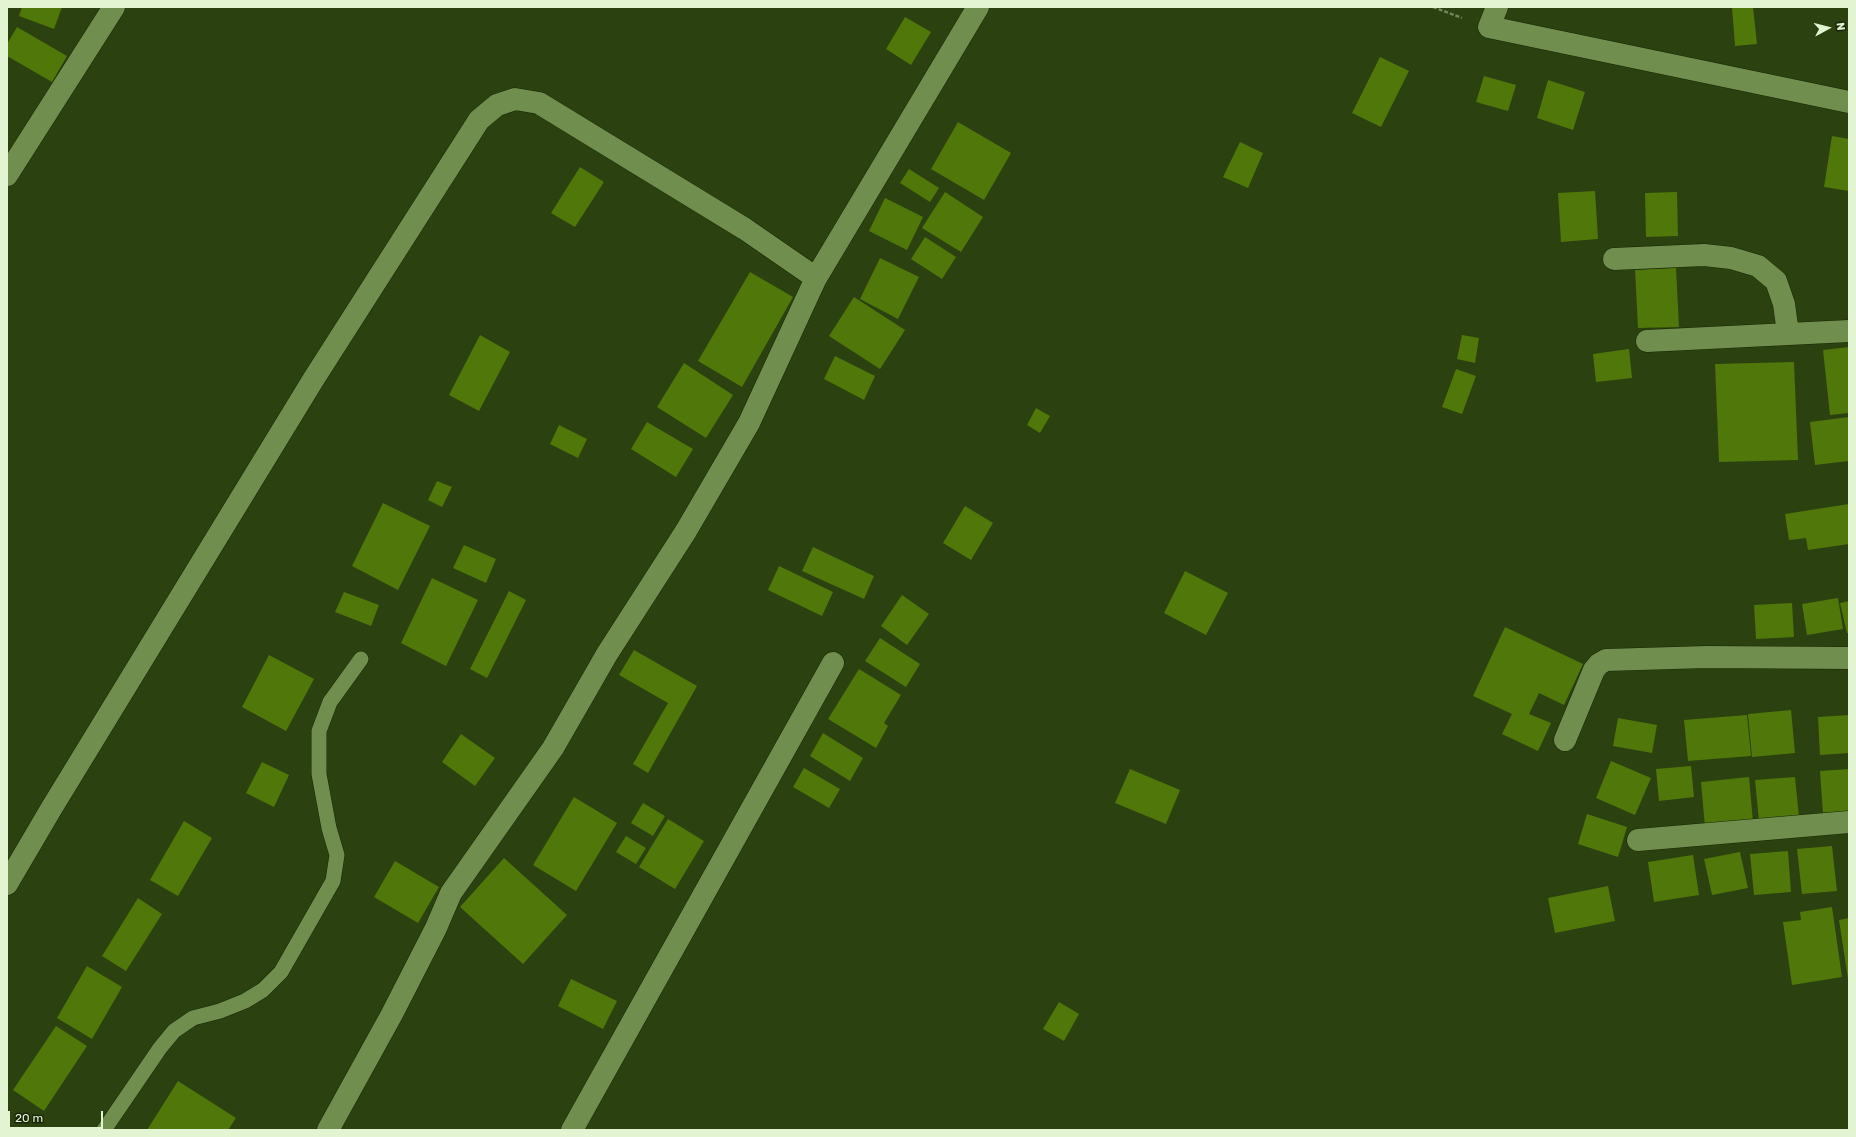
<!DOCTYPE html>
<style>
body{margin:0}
#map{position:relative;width:1856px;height:1137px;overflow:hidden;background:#2c4110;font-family:Rubik,sans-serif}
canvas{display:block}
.frame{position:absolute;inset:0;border:8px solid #e3f4d2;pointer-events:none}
.north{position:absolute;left:1808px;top:8px;width:40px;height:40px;-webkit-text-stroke:3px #19250a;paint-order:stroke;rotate:83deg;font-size:11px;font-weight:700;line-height:16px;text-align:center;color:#e3f4d2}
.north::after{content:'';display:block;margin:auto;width:14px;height:18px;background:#e3f4d2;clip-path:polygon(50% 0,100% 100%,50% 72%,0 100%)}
.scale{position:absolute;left:8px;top:1111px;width:95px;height:18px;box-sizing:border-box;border:2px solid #e3f4d2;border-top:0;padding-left:5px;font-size:12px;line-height:14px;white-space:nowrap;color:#e3f4d2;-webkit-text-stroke:3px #19250a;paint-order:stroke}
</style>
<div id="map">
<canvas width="1856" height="1137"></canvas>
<div class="frame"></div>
<div class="north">N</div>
<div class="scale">20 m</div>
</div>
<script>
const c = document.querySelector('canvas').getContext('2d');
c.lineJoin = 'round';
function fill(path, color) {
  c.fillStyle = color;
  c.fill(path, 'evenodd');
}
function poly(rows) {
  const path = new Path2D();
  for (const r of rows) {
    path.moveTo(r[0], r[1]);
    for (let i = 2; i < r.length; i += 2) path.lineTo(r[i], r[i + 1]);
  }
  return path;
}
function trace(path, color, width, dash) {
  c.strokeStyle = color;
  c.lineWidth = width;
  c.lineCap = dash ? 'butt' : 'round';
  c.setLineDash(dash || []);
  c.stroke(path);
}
const building = poly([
 [22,7,62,7,54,29,19,16],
 [1732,7,1753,7,1757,44,1735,46],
 [905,17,931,32,911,65,886,49],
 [17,27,67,56,52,82,7,56,7,44],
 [1380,57,1409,71,1381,127,1352,113],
 [1484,76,1516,85,1508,111,1476,102],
 [1548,80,1585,92,1573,130,1537,118],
 [958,122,1011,153,984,200,931,169],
 [1832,136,1849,139,1849,191,1824,187],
 [1240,142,1263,153,1248,188,1223,177],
 [580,167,604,182,575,227,551,213],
 [909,169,939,188,930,202,900,183],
 [1595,191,1598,239,1561,242,1558,193],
 [945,192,983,217,961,252,922,228],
 [1677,192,1678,236,1646,237,1645,193],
 [885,198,923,217,907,250,869,231],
 [925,237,956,257,942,279,911,259],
 [880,258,919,277,898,319,860,299],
 [1676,268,1679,327,1638,328,1635,270],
 [750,272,793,297,742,387,698,361],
 [854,297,905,330,880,369,829,336],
 [480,335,510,352,479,411,449,395],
 [1462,335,1479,338,1475,363,1457,359],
 [1849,347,1849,413,1830,415,1823,350],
 [1629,349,1632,378,1596,382,1593,354],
 [835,356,875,376,864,400,824,379],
 [1794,362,1798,460,1719,462,1715,364],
 [684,363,733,395,706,438,657,407],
 [1456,369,1476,376,1462,414,1442,407],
 [1036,408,1050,416,1040,433,1027,425],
 [1849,417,1849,461,1815,465,1810,422],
 [647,422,693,449,676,477,631,449],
 [559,425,587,439,578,458,550,444],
 [437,481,452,487,442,507,428,500],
 [383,503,430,526,398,590,352,566],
 [1849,504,1849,544,1808,550,1806,538,1789,540,1785,514],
 [965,506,993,523,971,560,943,543],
 [464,545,496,559,486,583,453,568],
 [813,547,874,576,864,599,802,571],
 [779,566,833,592,822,616,768,590],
 [1185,571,1228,593,1206,635,1164,613],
 [432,578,478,600,446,666,401,643],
 [509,591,526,600,487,678,470,669],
 [344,592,379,605,371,626,335,612],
 [902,595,929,614,907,645,881,626],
 [1838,598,1843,629,1807,635,1802,604],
 [1849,601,1849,633,1847,633,1840,603],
 [1792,603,1794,637,1756,639,1754,605],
 [1505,627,1583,664,1564,705,1539,693,1529,714,1551,723,1538,751,1502,734,1512,714,1473,696],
 [880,638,920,664,906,687,865,661],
 [634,650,697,686,648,773,633,764,668,703,619,675],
 [269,655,314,679,286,731,242,707],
 [859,669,901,695,884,723,888,726,876,748,828,719],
 [1791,710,1795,753,1752,757,1748,714],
 [1747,715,1751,756,1688,761,1684,720],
 [1849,715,1849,753,1820,755,1818,717],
 [1618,718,1657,725,1652,753,1613,746],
 [823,733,863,758,850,781,810,756],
 [461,734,495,758,475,786,442,762],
 [1611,761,1651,778,1635,815,1596,798],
 [262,762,289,775,274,807,246,793],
 [1691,766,1694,797,1659,801,1656,769],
 [804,768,840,789,829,808,793,787],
 [1130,769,1180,790,1166,824,1115,803],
 [1849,769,1849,811,1823,813,1820,771],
 [1749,777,1753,822,1705,827,1701,782],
 [1795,777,1799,817,1759,821,1755,780],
 [574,797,617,823,576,891,533,865],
 [643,803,665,816,653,836,631,823],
 [1587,814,1627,827,1618,857,1578,844],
 [668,819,704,841,675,889,639,867],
 [184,821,212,838,178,896,150,880],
 [626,836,646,848,636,864,616,852],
 [1832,846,1837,891,1802,894,1797,849],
 [1788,851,1791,892,1754,895,1750,854],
 [1740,852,1748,888,1712,895,1704,859],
 [1693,855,1699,895,1654,902,1648,862],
 [504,858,567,915,523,964,460,907],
 [395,861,439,887,418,923,374,897],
 [1608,886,1615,921,1555,933,1548,898],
 [138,898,162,914,126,971,102,956],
 [1832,907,1842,977,1792,985,1783,922,1801,920,1800,912],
 [1849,918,1849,979,1848,979,1839,920],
 [87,966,122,987,92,1039,57,1018],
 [571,979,617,1001,603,1029,558,1006],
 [1059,1002,1079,1014,1064,1041,1043,1029],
 [56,1026,87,1046,44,1111,13,1090],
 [178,1081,236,1118,228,1130,147,1130]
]);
const path = poly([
 [1433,7,1462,18]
]);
const service = poly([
 [104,1130,160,1048,174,1031,193,1018,220,1011,245,1001,263,990,281,972,333,881,337,855,329,828,319,774,319,731,330,702,361,659]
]);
const minor = poly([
 [1497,7,1489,27,1849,102],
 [7,175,114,7],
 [1614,259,1704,255,1731,258,1758,266,1776,281,1784,304,1788,333],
 [1647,341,1849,331],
 [1565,740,1594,670,1599,664,1606,660,1707,657,1849,658],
 [1638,840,1849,822],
 [7,884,51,809,313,380,479,120,497,105,515,99,539,103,745,229,816,278],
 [328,1130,392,1014,436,928,451,893,553,748,607,654,686,531,749,423,816,278,978,7],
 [572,1130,833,663]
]);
fill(building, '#50770a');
trace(service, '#182604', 16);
trace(minor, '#182604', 23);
trace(path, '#72865b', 2.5, [4, 2]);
trace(service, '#708e4e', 15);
trace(minor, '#708e4e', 22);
</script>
